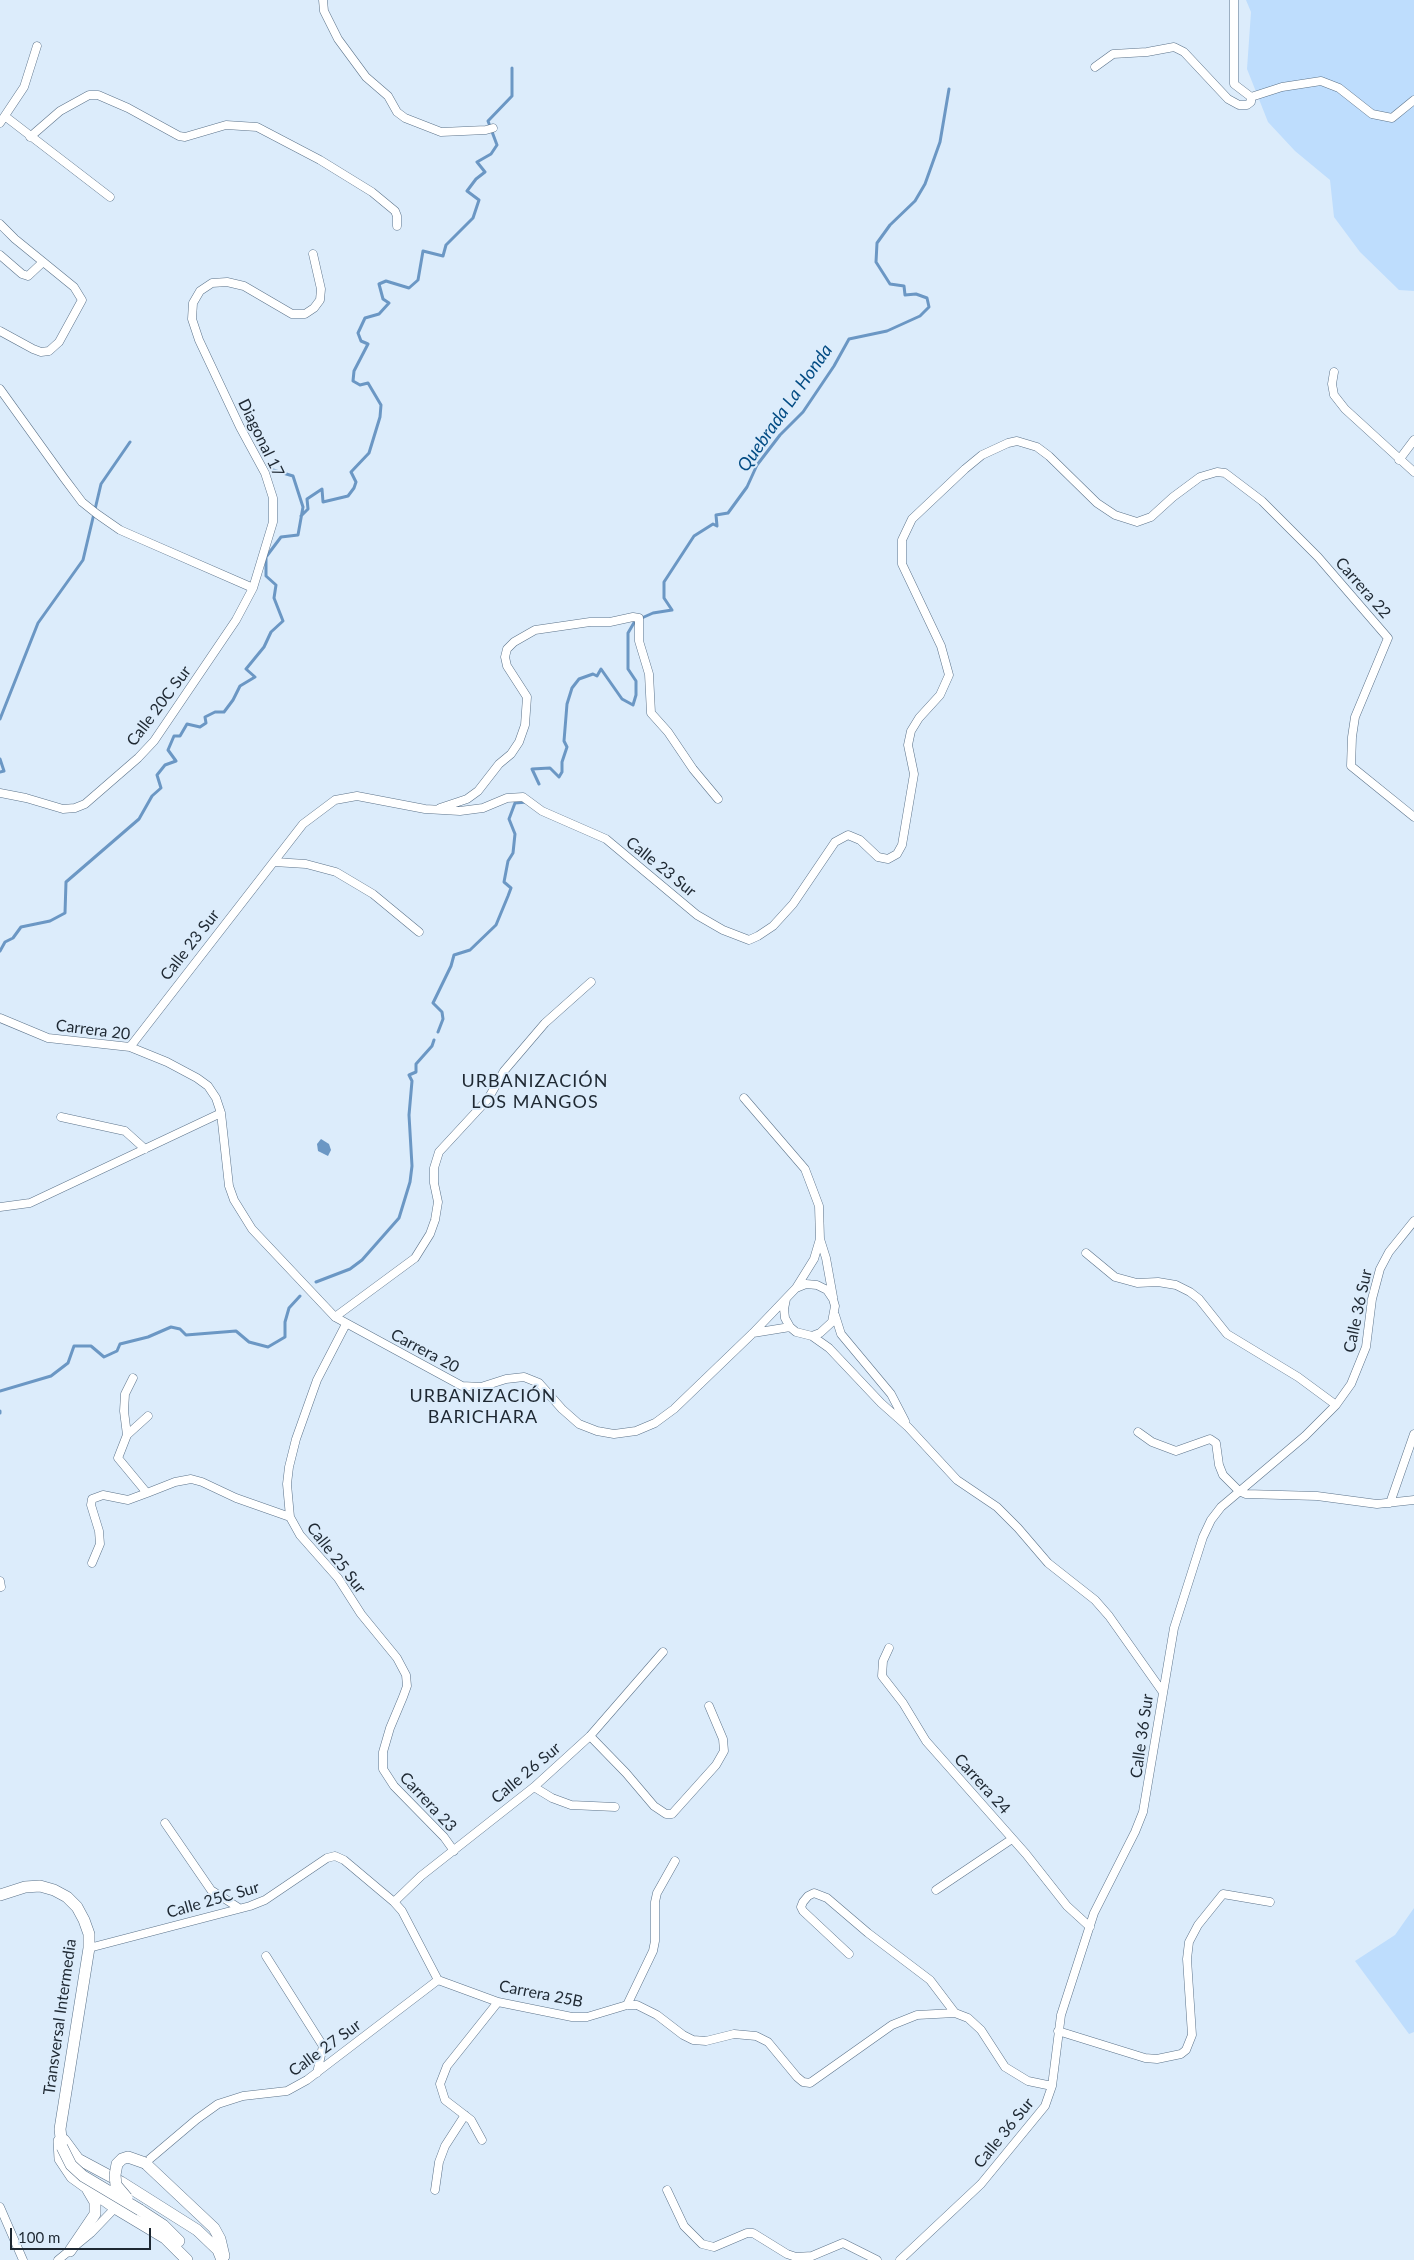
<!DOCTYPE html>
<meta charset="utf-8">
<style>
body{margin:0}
#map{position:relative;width:1414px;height:2260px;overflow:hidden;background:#dcecfb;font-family:Lato,sans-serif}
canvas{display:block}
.scale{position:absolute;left:10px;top:2228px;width:141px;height:22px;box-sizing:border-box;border:2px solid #1e2832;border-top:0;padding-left:6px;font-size:15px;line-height:18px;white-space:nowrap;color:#1e2832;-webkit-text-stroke:4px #dcecfb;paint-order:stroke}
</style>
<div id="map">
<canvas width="1414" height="2260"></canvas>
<div class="scale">100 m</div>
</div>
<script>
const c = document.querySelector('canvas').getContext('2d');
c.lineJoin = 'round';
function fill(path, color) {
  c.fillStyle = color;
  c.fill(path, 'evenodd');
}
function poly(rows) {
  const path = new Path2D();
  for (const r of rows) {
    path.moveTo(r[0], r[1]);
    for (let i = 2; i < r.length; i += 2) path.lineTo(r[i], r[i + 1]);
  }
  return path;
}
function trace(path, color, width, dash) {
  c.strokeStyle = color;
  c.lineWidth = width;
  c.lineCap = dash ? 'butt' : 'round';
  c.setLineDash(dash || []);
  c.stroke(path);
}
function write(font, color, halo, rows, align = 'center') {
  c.font = font + ' Lato,sans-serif';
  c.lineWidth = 4;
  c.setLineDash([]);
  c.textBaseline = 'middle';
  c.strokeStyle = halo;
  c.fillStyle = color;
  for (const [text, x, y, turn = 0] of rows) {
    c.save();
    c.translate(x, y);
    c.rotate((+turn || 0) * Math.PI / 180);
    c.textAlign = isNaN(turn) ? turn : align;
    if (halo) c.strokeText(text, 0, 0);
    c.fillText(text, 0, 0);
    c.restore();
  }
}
const green = poly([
 [1246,0,1414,0,1414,291,1399,290,1360,252,1334,217,1330,180,1295,151,1268,122,1247,69,1251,12],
 [1414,1908,1414,2032,1409,2034,1355,1961,1395,1935]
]);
const water = poly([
 [321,1139,329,1144,331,1150,328,1156,318,1151,317,1144]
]);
const stream = poly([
 [301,516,308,509,307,499,322,489,323,502,348,496,354,488,356,482,351,472,369,453,380,417,381,405,368,383,360,385,353,381,354,371,368,344,361,341,358,333,365,318,379,314,389,303,383,299,379,284,386,281,409,288,418,280,423,251,443,256,446,245,473,218,479,200,467,191,476,179,485,172,477,162,491,154,497,145,488,121,512,96,512,68],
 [0,719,38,623,83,560,101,484,130,442],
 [0,759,4,771,0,772],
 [539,784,532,769,550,768,559,777,562,772,562,762,567,747,564,741,567,704,572,688,579,679,593,674,597,676,601,669,622,699,633,705,636,695,636,681,628,669,628,633,635,621,653,613,672,610,664,598,664,582,694,536,713,524,717,526,716,515,728,513,747,487,757,465,780,435,803,412,834,366,849,339,887,331,920,316,929,307,927,298,916,294,905,295,904,286,890,284,876,262,877,243,890,225,915,201,925,184,940,142,949,89],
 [0,951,5,942,13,938,21,927,50,921,65,913,66,882,139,819,152,796,161,788,157,775,165,765,176,761,168,750,174,736,180,736,187,724,200,727,206,723,205,717,215,712,224,712,233,700,240,686,255,677,246,669,264,647,271,632,283,621,274,598,276,585,266,576,266,557,281,537,298,535,303,507,293,476,273,470],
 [438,1032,443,1019,442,1012,433,1003,451,966,454,955,470,950,496,925,508,896,511,888,504,882,508,861,513,853,515,834,509,819,515,803,527,802],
 [316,1282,350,1269,362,1260,399,1218,410,1182,412,1166,409,1115,412,1081,409,1075,416,1072,416,1064,432,1046,434,1040],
 [0,1391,51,1376,68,1363,74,1346,91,1346,104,1357,117,1351,120,1344,148,1337,171,1327,180,1329,186,1335,236,1331,249,1342,268,1347,285,1337,285,1322,289,1308,300,1296],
 [0,1411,0,1413]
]);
const street = poly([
 [323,0,324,11,338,39,366,77,388,96,397,112,405,118,441,132,486,130,493,128],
 [1095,67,1113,54,1147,52,1174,47,1184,52,1228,99,1239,105,1247,105,1251,102,1251,97,1234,84,1234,0],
 [1251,97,1282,87,1321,81,1339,88,1372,114,1392,118,1414,100],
 [6,117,110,197],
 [0,123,24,87,37,46],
 [30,137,60,111,89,95,98,95,128,108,179,136,185,137,226,125,257,127,320,160,372,192,395,211,397,216,397,226],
 [0,224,15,239,74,287,82,300,59,342,49,351,41,352,33,349,0,331],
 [0,255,22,274,28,276,43,262],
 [1334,372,1332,384,1334,395,1345,409,1414,472],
 [0,389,64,478,82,502,97,514,120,530,136,537,253,588],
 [1399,460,1414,440],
 [0,793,26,798,63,809,75,808,85,804,138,758,154,741,236,620,253,588,273,522,273,498,265,473,240,427,199,340,192,319,193,303,200,291,212,283,227,282,244,286,292,314,305,314,314,308,320,300,321,289,313,254],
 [440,808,467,799,478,791,499,764,511,754,519,742,525,725,527,697,507,666,505,657,507,649,514,642,535,630,590,622,610,622,633,617,639,618,639,641,649,674,651,713,668,732,693,769,718,799],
 [274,862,306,864,336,872,373,894,419,932],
 [0,1018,48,1038,130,1047,167,1062,197,1078,208,1086,216,1098,221,1113,229,1186,234,1200,252,1229,335,1317,462,1386,481,1387,506,1379,524,1377,539,1383,562,1409,579,1424,597,1431,614,1434,636,1431,655,1423,674,1409,753,1333,796,1288,806,1284,817,1285,827,1290,833,1299,835,1306,832,1322,820,1333,812,1336,796,1332,790,1327,785,1318,784,1309,786,1299],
 [130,1047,303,824,335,800,357,796,425,809,460,811,483,808,507,798,523,797,542,811,606,839,697,915,723,930,749,940,758,936,773,926,793,904,835,842,848,835,860,840,878,857,888,859,897,854,902,845,914,774,908,745,911,731,919,718,940,695,949,675,941,646,902,564,902,540,912,519,965,469,982,455,1008,443,1017,441,1037,447,1049,456,1097,503,1115,515,1137,522,1151,517,1173,497,1200,477,1217,472,1225,473,1262,501,1318,557,1388,638,1355,717,1352,737,1351,766,1414,817],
 [744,1098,805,1169,819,1206,820,1239,826,1258,833,1297],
 [61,1117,125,1131,145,1149],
 [0,1207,30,1203,221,1113],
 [1086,1253,1115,1277,1137,1283,1158,1282,1176,1285,1190,1292,1199,1299,1227,1334,1298,1377,1336,1405],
 [796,1288,814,1259,820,1239],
 [835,1315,841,1334,891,1394,905,1421],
 [335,1317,415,1258,430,1234,435,1220,438,1202,434,1183,434,1168,439,1152,488,1099,504,1071,545,1023,591,982],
 [346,1324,317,1380,296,1439,289,1467,287,1484,290,1517,300,1535,338,1578,361,1614,397,1658,406,1675,407,1686,403,1697,390,1728,383,1752,383,1769,394,1786,444,1837,454,1851],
 [753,1333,790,1327],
 [812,1336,829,1348,881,1403,908,1427,957,1480,997,1507,1018,1528,1048,1563,1095,1600,1109,1616,1162,1691],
 [133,1378,125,1394,124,1411,127,1435,118,1458,147,1493,175,1482,191,1479,202,1482,236,1498,290,1517],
 [1138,1432,1152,1442,1176,1451,1210,1439,1216,1443,1219,1465,1223,1475,1239,1491,1246,1494,1317,1496,1377,1504,1414,1500],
 [127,1435,148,1416],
 [1390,1503,1414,1434],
 [92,1563,100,1544,99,1531,91,1505,92,1499,103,1495,128,1500,147,1493],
 [0,1581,1,1587],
 [889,1648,883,1661,882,1676,903,1703,926,1741,1026,1854,1067,1906,1090,1927],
 [590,1736,626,1773,654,1806,666,1814,672,1814,716,1765,724,1751,723,1739,709,1706],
 [534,1787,552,1798,571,1805,615,1807],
 [165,1823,211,1890,239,1908],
 [936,1890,1012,1839],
 [394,1902,421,1876,534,1787,590,1736,663,1652],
 [89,1948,250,1906,265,1900,327,1858,335,1856,344,1860,394,1902,402,1911,438,1980,498,2002,572,2017,587,2017,627,2005,637,2005,657,2015,683,2035,693,2040,706,2041,734,2034,756,2036,768,2042,797,2077,803,2082,810,2083,892,2025,917,2015,955,2013,968,2018,981,2030,1005,2067,1028,2081,1052,2086],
 [849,1954,803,1911,801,1907,803,1902,808,1896,814,1893,827,1898,868,1933,930,1980,955,2013],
 [266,1956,323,2046,317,2073],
 [627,2005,653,1951,655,1941,655,1902,657,1893,675,1861],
 [1058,2031,1145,2058,1157,2059,1181,2054,1186,2050,1192,2035,1187,1959,1189,1942,1198,1925,1223,1894,1270,1902],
 [482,2140,471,2120,445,2100,440,2084,447,2066,498,2002],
 [145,2163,197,2119,218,2104,243,2096,287,2091,307,2080,438,1980],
 [435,2190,439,2162,445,2146,465,2115],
 [667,2190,684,2226,702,2244,714,2247,747,2233,753,2233,787,2254,796,2257,812,2256,843,2243,877,2260],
 [0,2207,23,2260],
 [58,2260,91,2233,115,2208],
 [900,2260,981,2184,1045,2106,1052,2086,1061,2015,1094,1913,1135,1832,1143,1812,1174,1628,1203,1537,1211,1520,1221,1507,1305,1436,1336,1405,1351,1384,1366,1347,1372,1299,1380,1269,1389,1252,1414,1221]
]);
const secondary = poly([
 [0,1895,25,1887,40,1886,54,1890,67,1897,77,1907,84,1920,89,1934,89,1948,60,2129,62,2147],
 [64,2140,78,2159,121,2182,197,2230,218,2250,222,2260],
 [59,2141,60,2159,72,2177,115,2208,165,2238,187,2260],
 [145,2163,214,2228,220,2239,224,2256],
 [140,2210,163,2225,179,2241],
 [70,2251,95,2214,95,2202,88,2190]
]);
const secondaryBridge = poly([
 [62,2147,71,2165,83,2176,140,2210],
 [127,2198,116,2185,115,2175,117,2164,122,2159,128,2157,145,2163]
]);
const streetNames = [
 ["Diagonal 17",261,438,64],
 ["Carrera 22",1363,588,49],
 ["Calle 20C Sur",159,706,-53],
 ["Calle 23 Sur",661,867,39],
 ["Calle 23 Sur",190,945,-52],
 ["Carrera 20",93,1030,7],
 ["Calle 36 Sur",1358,1311,-78],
 ["Carrera 20",425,1351,28],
 ["Calle 25 Sur",336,1558,52],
 ["Calle 36 Sur",1142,1736,-82],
 ["Calle 26 Sur",526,1773,-40],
 ["Carrera 24",982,1784,48],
 ["Carrera 23",428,1802,47],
 ["Calle 25C Sur",213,1900,-16],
 ["Carrera 25B",541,1994,11],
 ["Transversal Intermedia",60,2017,-82],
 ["Calle 27 Sur",325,2048,-36],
 ["Calle 36 Sur",1004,2133,-51]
];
const waterNames = [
 ["Quebrada La Honda",785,408,-55]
];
const neighbourhoodNames = [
 ["URBANIZACIÓN",535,1081],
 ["LOS MANGOS",535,1102],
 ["URBANIZACIÓN",483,1396],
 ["BARICHARA",483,1417]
];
fill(green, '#beddfd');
fill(water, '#6b97c4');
trace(stream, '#6b97c4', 3);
trace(street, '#5c738a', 9);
trace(secondary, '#5c738a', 12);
trace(street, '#fff', 8);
trace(secondary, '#fff', 11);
trace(secondaryBridge, '#5c738a', 12, []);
trace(secondaryBridge, '#fff', 11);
write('16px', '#1e2832', '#dcecfb', streetNames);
write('italic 18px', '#034c84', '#dcecfb', waterNames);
c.letterSpacing = '1px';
write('18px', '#1e2832', '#dcecfb', neighbourhoodNames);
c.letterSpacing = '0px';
</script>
